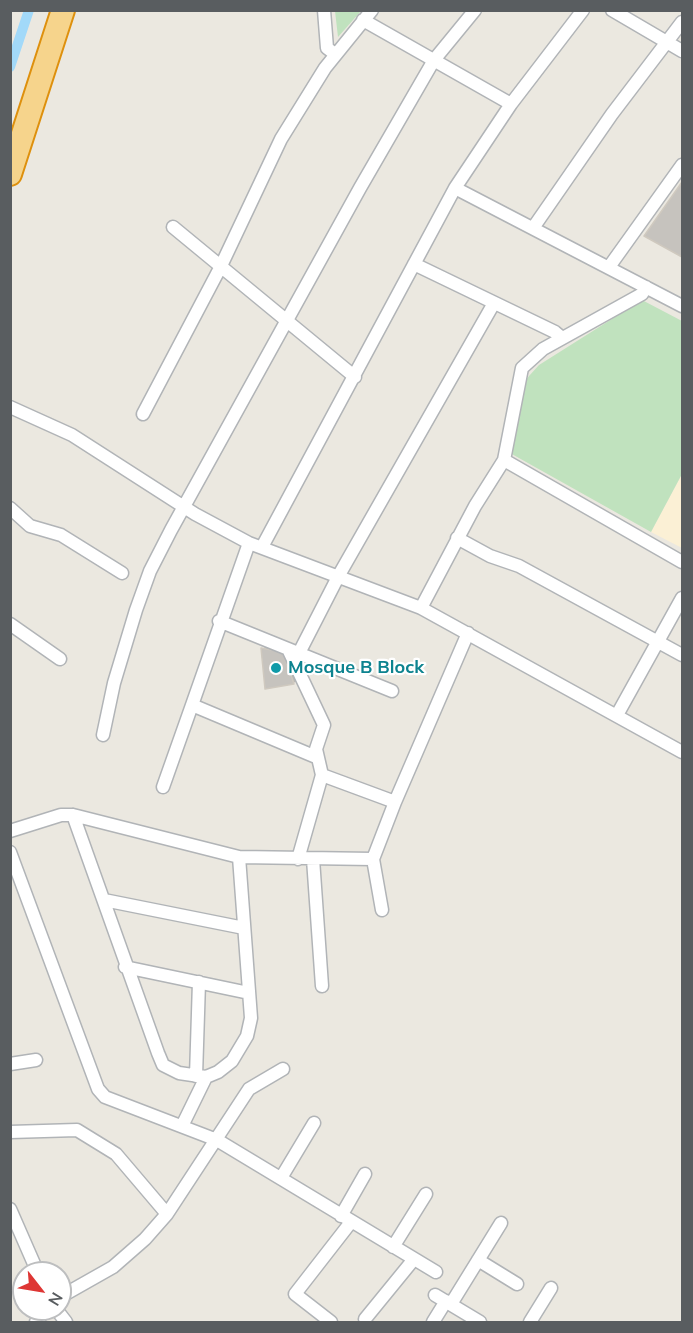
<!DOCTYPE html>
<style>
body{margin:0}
#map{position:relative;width:693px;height:1333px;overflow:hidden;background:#ebe8e0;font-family:Mulish,sans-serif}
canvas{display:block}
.frame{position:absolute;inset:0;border:12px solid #595d60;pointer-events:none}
.north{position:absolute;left:12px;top:1261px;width:60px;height:60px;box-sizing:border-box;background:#fff;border:2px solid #bdbebf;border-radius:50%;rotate:121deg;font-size:16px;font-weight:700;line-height:24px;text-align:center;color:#595d60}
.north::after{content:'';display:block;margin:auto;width:21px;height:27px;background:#de3634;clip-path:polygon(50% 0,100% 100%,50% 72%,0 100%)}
</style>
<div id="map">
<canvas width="693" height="1333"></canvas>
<div class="frame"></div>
<div class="north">N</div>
</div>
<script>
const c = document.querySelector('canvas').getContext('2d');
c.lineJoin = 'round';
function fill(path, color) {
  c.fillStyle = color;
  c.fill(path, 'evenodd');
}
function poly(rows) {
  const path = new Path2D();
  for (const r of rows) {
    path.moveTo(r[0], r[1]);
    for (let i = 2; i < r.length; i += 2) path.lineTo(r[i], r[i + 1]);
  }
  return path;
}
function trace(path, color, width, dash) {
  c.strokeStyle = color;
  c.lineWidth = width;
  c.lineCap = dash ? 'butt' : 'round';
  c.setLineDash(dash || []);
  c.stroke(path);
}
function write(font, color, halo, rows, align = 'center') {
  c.font = font + ' Mulish,sans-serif';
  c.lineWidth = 4.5;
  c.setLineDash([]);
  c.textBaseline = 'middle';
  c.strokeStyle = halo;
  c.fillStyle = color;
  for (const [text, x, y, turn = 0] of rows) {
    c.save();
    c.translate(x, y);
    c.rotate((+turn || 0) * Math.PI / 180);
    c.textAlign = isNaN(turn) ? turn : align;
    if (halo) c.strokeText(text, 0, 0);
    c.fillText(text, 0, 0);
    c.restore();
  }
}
const commercial = poly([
 [682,474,682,548,651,532]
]);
const green = poly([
 [335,11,361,11,338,37],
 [642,300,682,321,682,474,651,532,510,453,526,380,529,376,539,365]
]);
const shadow = poly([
 [682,185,682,255,646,235],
 [270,642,290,645,301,675,294,683,266,687,263,649]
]);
const canal = poly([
 [10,67,29,10]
]);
const building = poly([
 [682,182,682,257,644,236,682,182],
 [261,648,283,652,294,684,265,689,261,648]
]);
const street = poly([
 [324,10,327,48,335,54],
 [612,10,682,51],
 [363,20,511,104],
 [455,188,682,306],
 [173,227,355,377],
 [533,228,612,114,682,22],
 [414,264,555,332,561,337],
 [609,267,682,165],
 [10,407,72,435,195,514,249,543,421,608,682,752],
 [143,414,220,268,281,139,325,68,372,10],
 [504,460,682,562],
 [10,508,30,526,61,535,122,573],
 [457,538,490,556,519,566,682,655],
 [249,543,192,705,316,757],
 [262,547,455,188,511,104,583,10],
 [421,608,475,506,504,460,522,368,543,349,642,294,646,287],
 [219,621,392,691],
 [10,624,60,659],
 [288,649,324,725,316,749,322,775,298,859],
 [299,653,339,575,494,303],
 [617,715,682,598],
 [103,735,114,683,136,610,150,571,171,530,360,188,434,60,475,10],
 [322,775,395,802,468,633],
 [163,787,192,705],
 [73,815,158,1053,163,1065,179,1073,206,1077,218,1072,232,1061,247,1036,251,1018,239,857],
 [10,831,61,815,73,815,239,857,373,859],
 [10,852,98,1089,105,1097,217,1140,436,1272],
 [313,859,322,986],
 [104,900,244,928],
 [382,910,373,859,395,802],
 [125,967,249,993],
 [10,1064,36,1060],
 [196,1076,199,982],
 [182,1126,206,1077],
 [10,1132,77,1130,116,1154,167,1214],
 [281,1178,314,1123],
 [10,1209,38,1273],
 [341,1216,365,1174],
 [393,1247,426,1194],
 [478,1260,517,1284],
 [435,1295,480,1322],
 [60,1297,113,1267,145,1239,167,1214,249,1089,283,1069],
 [451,1304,501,1223],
 [56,1309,66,1322],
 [365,1319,414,1259],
 [36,1322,46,1309],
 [331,1322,295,1294,351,1222],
 [433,1322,446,1301],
 [530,1322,551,1288]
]);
const highway = poly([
 [10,174,63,10]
]);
const markers = [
 [276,668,6,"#0f9aa8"]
];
const cultureNames = [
 ["Mosque B Block",288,668]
];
fill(commercial, '#fbf0d5');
fill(green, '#c0e2be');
fill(shadow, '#0003');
trace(canal, '#a2d9f9', 10);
fill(building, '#c6c3be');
trace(building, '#cfc9bf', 1.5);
trace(street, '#b1b4b7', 15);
trace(highway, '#de900d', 26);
trace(street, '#fff', 12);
trace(highway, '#f6d48c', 22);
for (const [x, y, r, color] of markers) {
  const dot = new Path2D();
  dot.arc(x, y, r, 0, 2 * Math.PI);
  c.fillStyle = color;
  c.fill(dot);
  trace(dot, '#fff', 2);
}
write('bold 18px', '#0d838f', '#fff', cultureNames, 'left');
</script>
